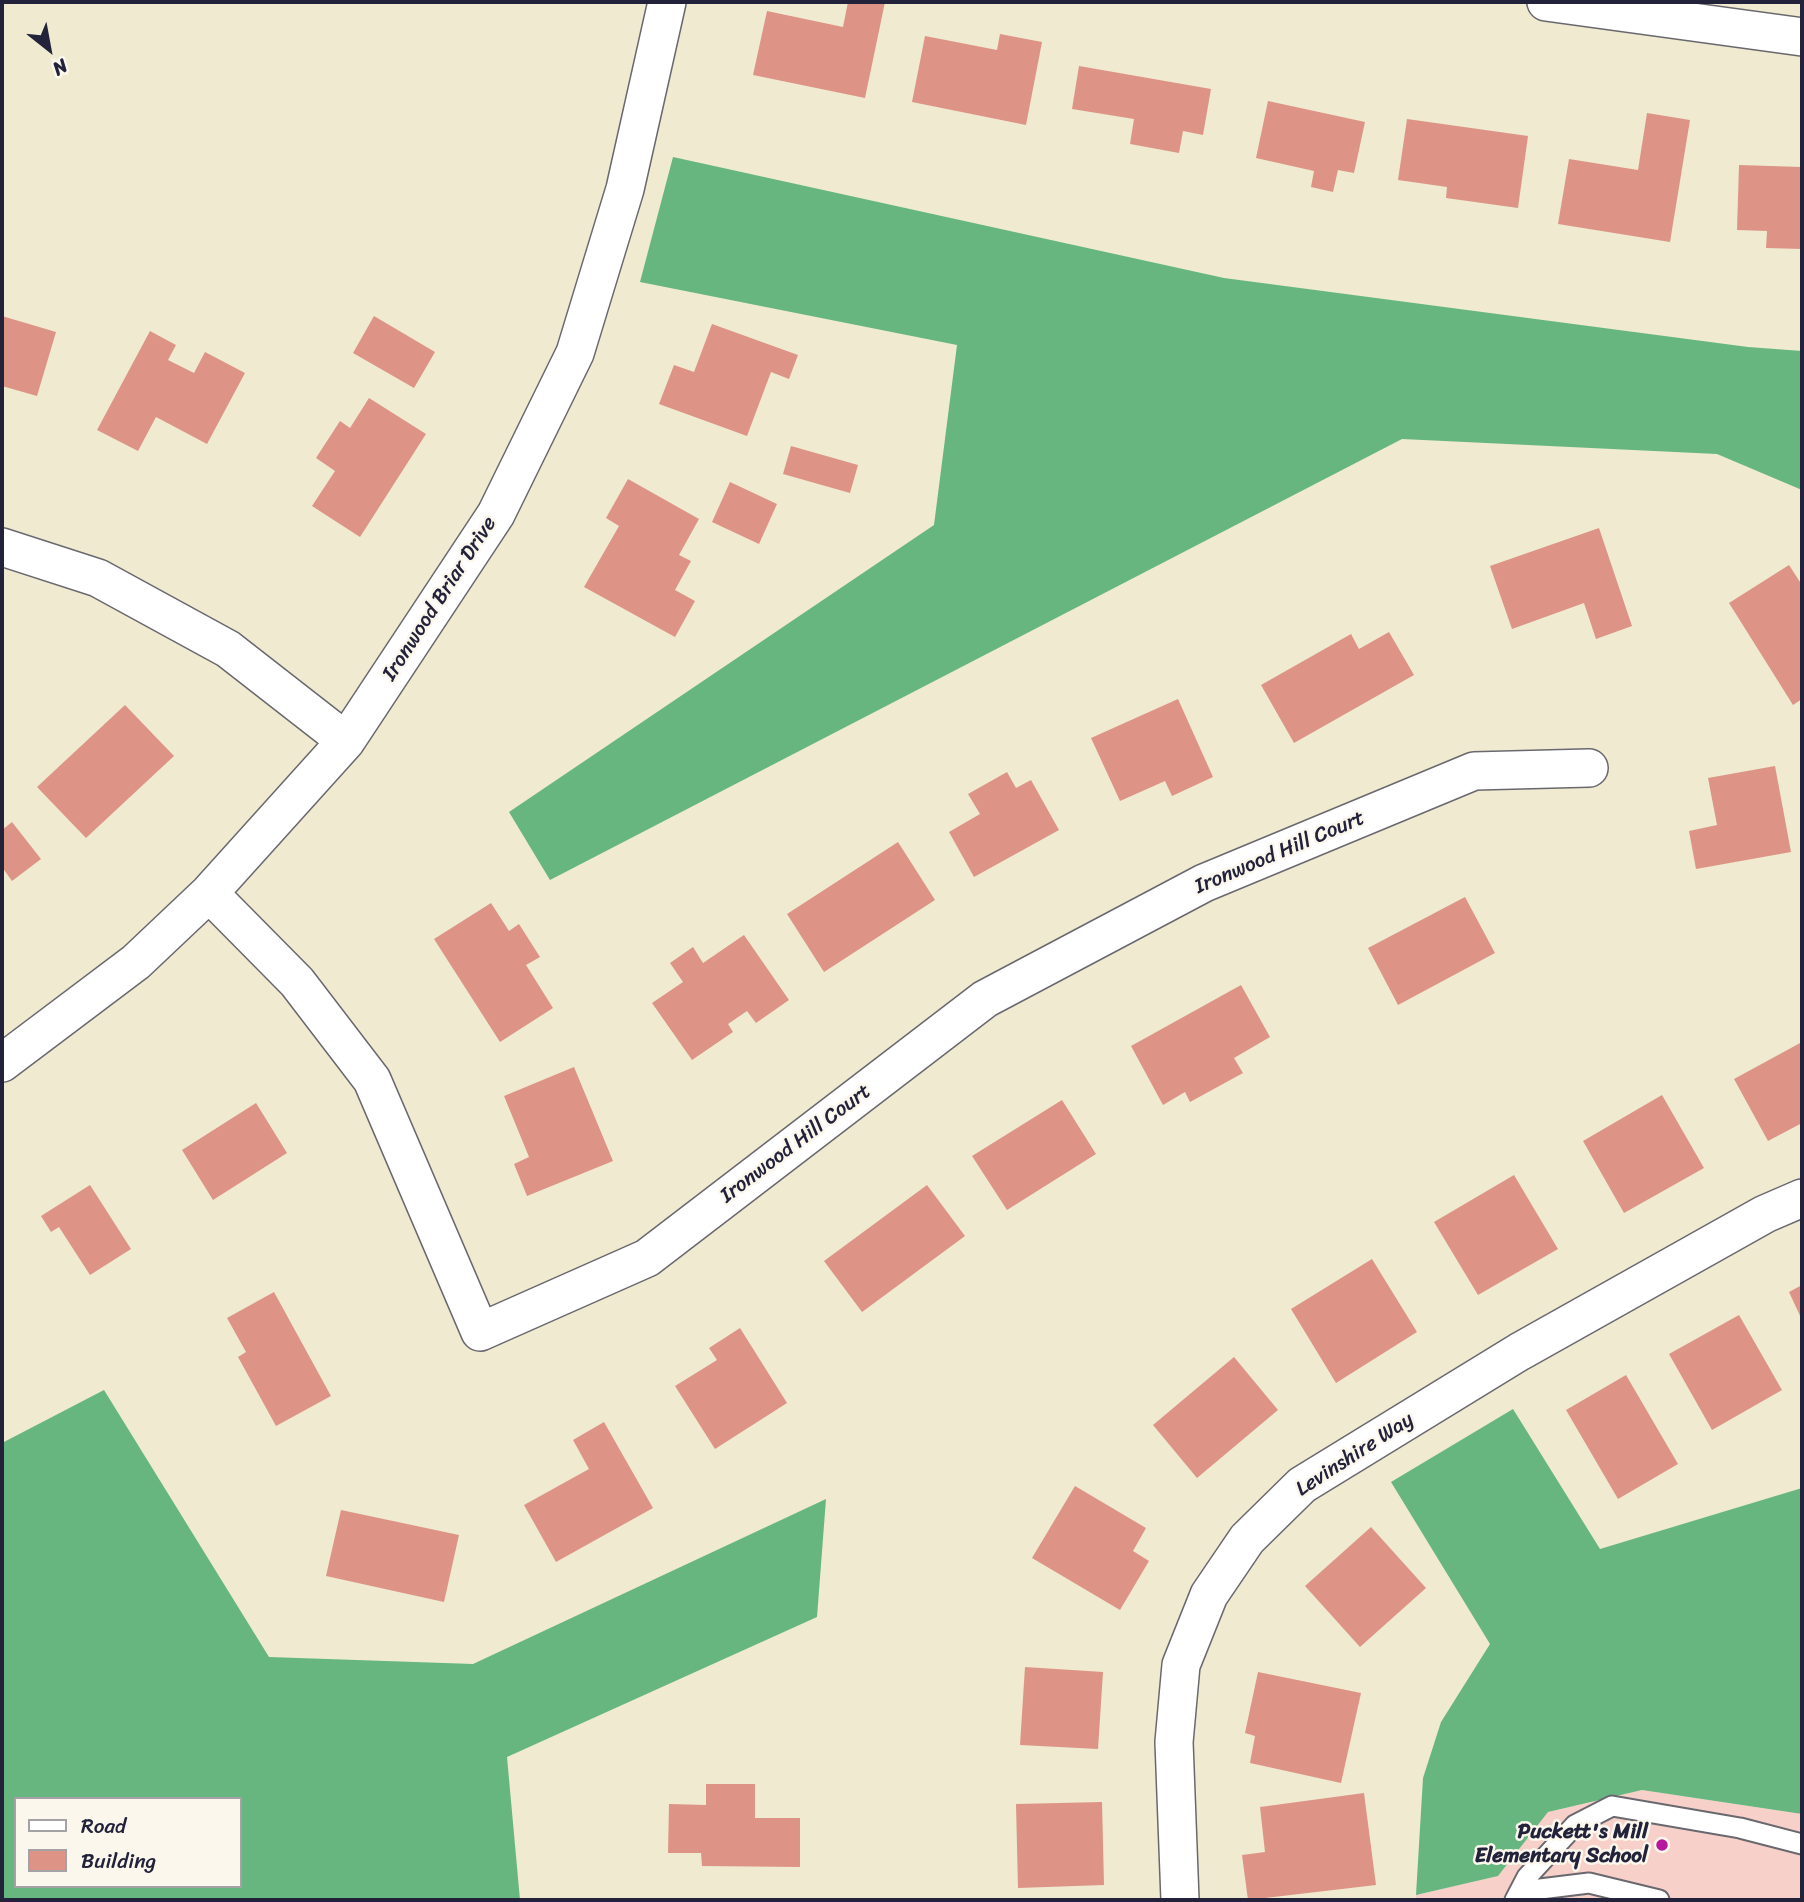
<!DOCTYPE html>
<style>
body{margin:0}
#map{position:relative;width:1804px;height:1902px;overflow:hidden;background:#efead0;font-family:Sriracha,sans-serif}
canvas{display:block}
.frame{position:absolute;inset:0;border:4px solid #22223b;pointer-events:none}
.legend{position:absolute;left:14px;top:1797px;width:228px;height:91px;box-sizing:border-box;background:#fbf7ec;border:2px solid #a4a2a5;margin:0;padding:9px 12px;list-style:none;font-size:21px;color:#22223b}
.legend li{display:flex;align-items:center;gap:14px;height:35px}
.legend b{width:35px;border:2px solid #a4a2a5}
.north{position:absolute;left:14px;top:14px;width:70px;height:70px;-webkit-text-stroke:5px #fbf7ec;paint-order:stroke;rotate:149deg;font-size:19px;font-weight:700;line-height:28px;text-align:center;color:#22223b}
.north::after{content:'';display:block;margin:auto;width:24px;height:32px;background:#22223b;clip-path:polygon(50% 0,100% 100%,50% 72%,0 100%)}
</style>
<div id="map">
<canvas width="1804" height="1902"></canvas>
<div class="frame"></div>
<ul class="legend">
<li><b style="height:9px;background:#fff"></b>Road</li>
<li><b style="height:19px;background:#dd9486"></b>Building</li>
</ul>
<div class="north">N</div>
</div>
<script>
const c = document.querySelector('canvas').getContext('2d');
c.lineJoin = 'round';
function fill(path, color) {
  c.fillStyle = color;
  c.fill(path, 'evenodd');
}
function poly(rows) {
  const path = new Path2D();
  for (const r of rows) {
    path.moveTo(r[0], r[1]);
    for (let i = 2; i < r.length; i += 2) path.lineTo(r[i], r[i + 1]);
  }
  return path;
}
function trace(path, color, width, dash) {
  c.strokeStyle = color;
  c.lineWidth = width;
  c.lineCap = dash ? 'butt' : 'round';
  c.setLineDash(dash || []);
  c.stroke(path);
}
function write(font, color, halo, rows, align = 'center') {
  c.font = font + ' Sriracha,sans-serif';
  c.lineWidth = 5;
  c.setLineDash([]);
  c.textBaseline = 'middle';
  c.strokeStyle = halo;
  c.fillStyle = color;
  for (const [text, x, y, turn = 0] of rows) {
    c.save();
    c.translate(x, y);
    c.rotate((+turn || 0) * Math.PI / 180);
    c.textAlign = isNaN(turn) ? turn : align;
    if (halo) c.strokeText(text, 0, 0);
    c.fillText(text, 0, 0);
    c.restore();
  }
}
const built = poly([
 [1642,1790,1802,1814,1802,1900,1416,1900,1416,1895,1498,1876,1548,1812]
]);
const forest = poly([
 [673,157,1224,278,1748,347,1802,351,1802,490,1717,454,1402,439,550,880,509,812,934,525,957,345,640,282],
 [104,1390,269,1657,473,1664,826,1499,817,1617,507,1757,520,1900,2,1900,2,1443],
 [16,1799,240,1799,240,1886,16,1886],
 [1513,1409,1600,1549,1802,1488,1802,1814,1642,1790,1548,1812,1498,1876,1416,1895,1423,1778,1441,1722,1490,1644,1391,1482]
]);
const building = poly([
 [848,2,885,2,865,98,753,75,767,11,843,27],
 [1000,34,1042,42,1026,125,912,102,925,36,997,50],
 [1079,66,1211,89,1203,135,1183,131,1179,153,1130,144,1134,119,1072,109],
 [1268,101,1365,122,1354,173,1338,170,1333,192,1311,187,1314,171,1256,158],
 [1647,113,1690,120,1670,242,1558,224,1569,159,1638,170],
 [1407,119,1528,136,1518,208,1446,198,1447,187,1398,180],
 [1739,165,1802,167,1802,249,1766,248,1767,231,1737,230],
 [2,316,56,332,37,396,2,386],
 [374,316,435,352,414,388,353,353],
 [712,324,798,355,789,379,771,372,747,436,659,404,674,365,694,372],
 [150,331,176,345,168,360,194,373,205,352,245,373,207,444,156,417,138,451,97,430],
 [369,398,426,434,360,537,312,506,335,471,316,458,340,421,350,428],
 [791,446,858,465,850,493,783,474],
 [628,479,699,519,679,555,691,561,675,590,695,601,675,637,584,587,619,526,606,518],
 [730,482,777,504,759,544,712,522],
 [1599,528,1632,626,1596,639,1584,603,1512,629,1490,566],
 [1789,565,1802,585,1802,699,1793,705,1729,603],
 [1389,632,1414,675,1294,743,1261,685,1351,634,1359,649],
 [1178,699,1213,777,1172,796,1165,781,1120,801,1091,738],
 [125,705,174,756,86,838,37,787],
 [1775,766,1791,852,1696,869,1689,831,1717,825,1708,778],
 [1007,772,1016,788,1031,780,1059,830,974,877,949,832,980,814,968,794],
 [12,822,41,859,12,881,2,867,2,830],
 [898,842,935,900,824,972,787,914],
 [1465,897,1495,953,1398,1005,1368,948],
 [491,903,509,931,519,924,540,957,526,965,553,1008,500,1042,434,939],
 [744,935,789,1000,756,1023,747,1011,728,1024,733,1032,692,1060,652,1003,683,982,670,963,693,947,703,963],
 [1241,985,1270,1037,1234,1058,1243,1073,1190,1102,1185,1092,1163,1105,1131,1046],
 [1802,1042,1802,1123,1768,1141,1734,1079],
 [574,1067,613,1161,527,1196,514,1164,529,1157,504,1096],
 [1662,1095,1704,1168,1624,1213,1583,1141],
 [1062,1100,1096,1154,1007,1210,972,1156],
 [256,1103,287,1153,213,1200,182,1150],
 [1514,1175,1558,1249,1478,1295,1434,1222],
 [90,1185,131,1249,90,1275,59,1227,51,1232,41,1216],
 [927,1185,965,1236,862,1312,824,1261],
 [1372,1259,1417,1332,1336,1383,1291,1309],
 [1802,1285,1802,1320,1789,1292],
 [274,1292,331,1396,276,1426,238,1357,246,1352,227,1318],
 [1739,1315,1782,1390,1712,1430,1669,1354],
 [740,1328,787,1403,715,1449,675,1386,717,1360,709,1348],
 [1234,1357,1278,1410,1197,1478,1153,1425],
 [1626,1375,1678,1464,1618,1499,1566,1410],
 [604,1422,653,1508,556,1562,524,1505,589,1469,573,1440],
 [1075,1486,1146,1528,1133,1551,1149,1561,1120,1610,1032,1558],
 [341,1510,459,1535,444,1602,326,1576],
 [1371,1527,1426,1588,1360,1647,1305,1586],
 [1025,1667,1103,1672,1098,1749,1020,1745],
 [1258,1672,1361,1693,1341,1783,1250,1763,1255,1736,1245,1733],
 [706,1784,755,1784,755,1818,800,1818,800,1867,702,1866,701,1853,668,1853,669,1804,706,1805],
 [1364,1793,1376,1885,1248,1900,1242,1855,1265,1852,1260,1807],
 [1102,1802,1104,1885,1018,1888,1016,1804]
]);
const service = poly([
 [1515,1900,1527,1877,1575,1825,1612,1806,1740,1828,1802,1844],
 [1522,1900,1532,1890,1589,1883,1659,1900]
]);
const minor = poly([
 [1546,2,1802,37],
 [2,547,98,578,228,649,346,741],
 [209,893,297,982,372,1080,480,1332,647,1258,985,999,1204,883,1474,771,1589,768],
 [2,1063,136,962,209,893,346,741,496,514,575,353,625,189,667,2],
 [1180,1900,1174,1742,1181,1665,1209,1595,1247,1539,1302,1485,1519,1352,1765,1214,1802,1198]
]);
const markers = [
 [1662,1845,7,"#b5179e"]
];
const streetNames = [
 ["Ironwood Briar Drive",440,599,-57],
 ["Ironwood Hill Court",1280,853,-23],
 ["Ironwood Hill Court",796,1144,-37],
 ["Levinshire Way",1355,1455,-33]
];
const poiNames = [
 ["Puckett's Mill",1648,1833],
 ["Elementary School",1648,1857]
];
fill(built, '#f7d0c9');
fill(forest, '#67b680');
fill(building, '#dd9486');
trace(service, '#6a686f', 23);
trace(minor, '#6a686f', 40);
trace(service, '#fff', 19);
trace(minor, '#fff', 37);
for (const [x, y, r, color] of markers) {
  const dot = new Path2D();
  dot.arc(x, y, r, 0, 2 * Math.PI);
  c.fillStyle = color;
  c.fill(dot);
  trace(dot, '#fbf7ec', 2.5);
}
write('21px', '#22223b', '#fbf7ec', streetNames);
write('bold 21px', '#22223b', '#fbf7ec', poiNames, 'right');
</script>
